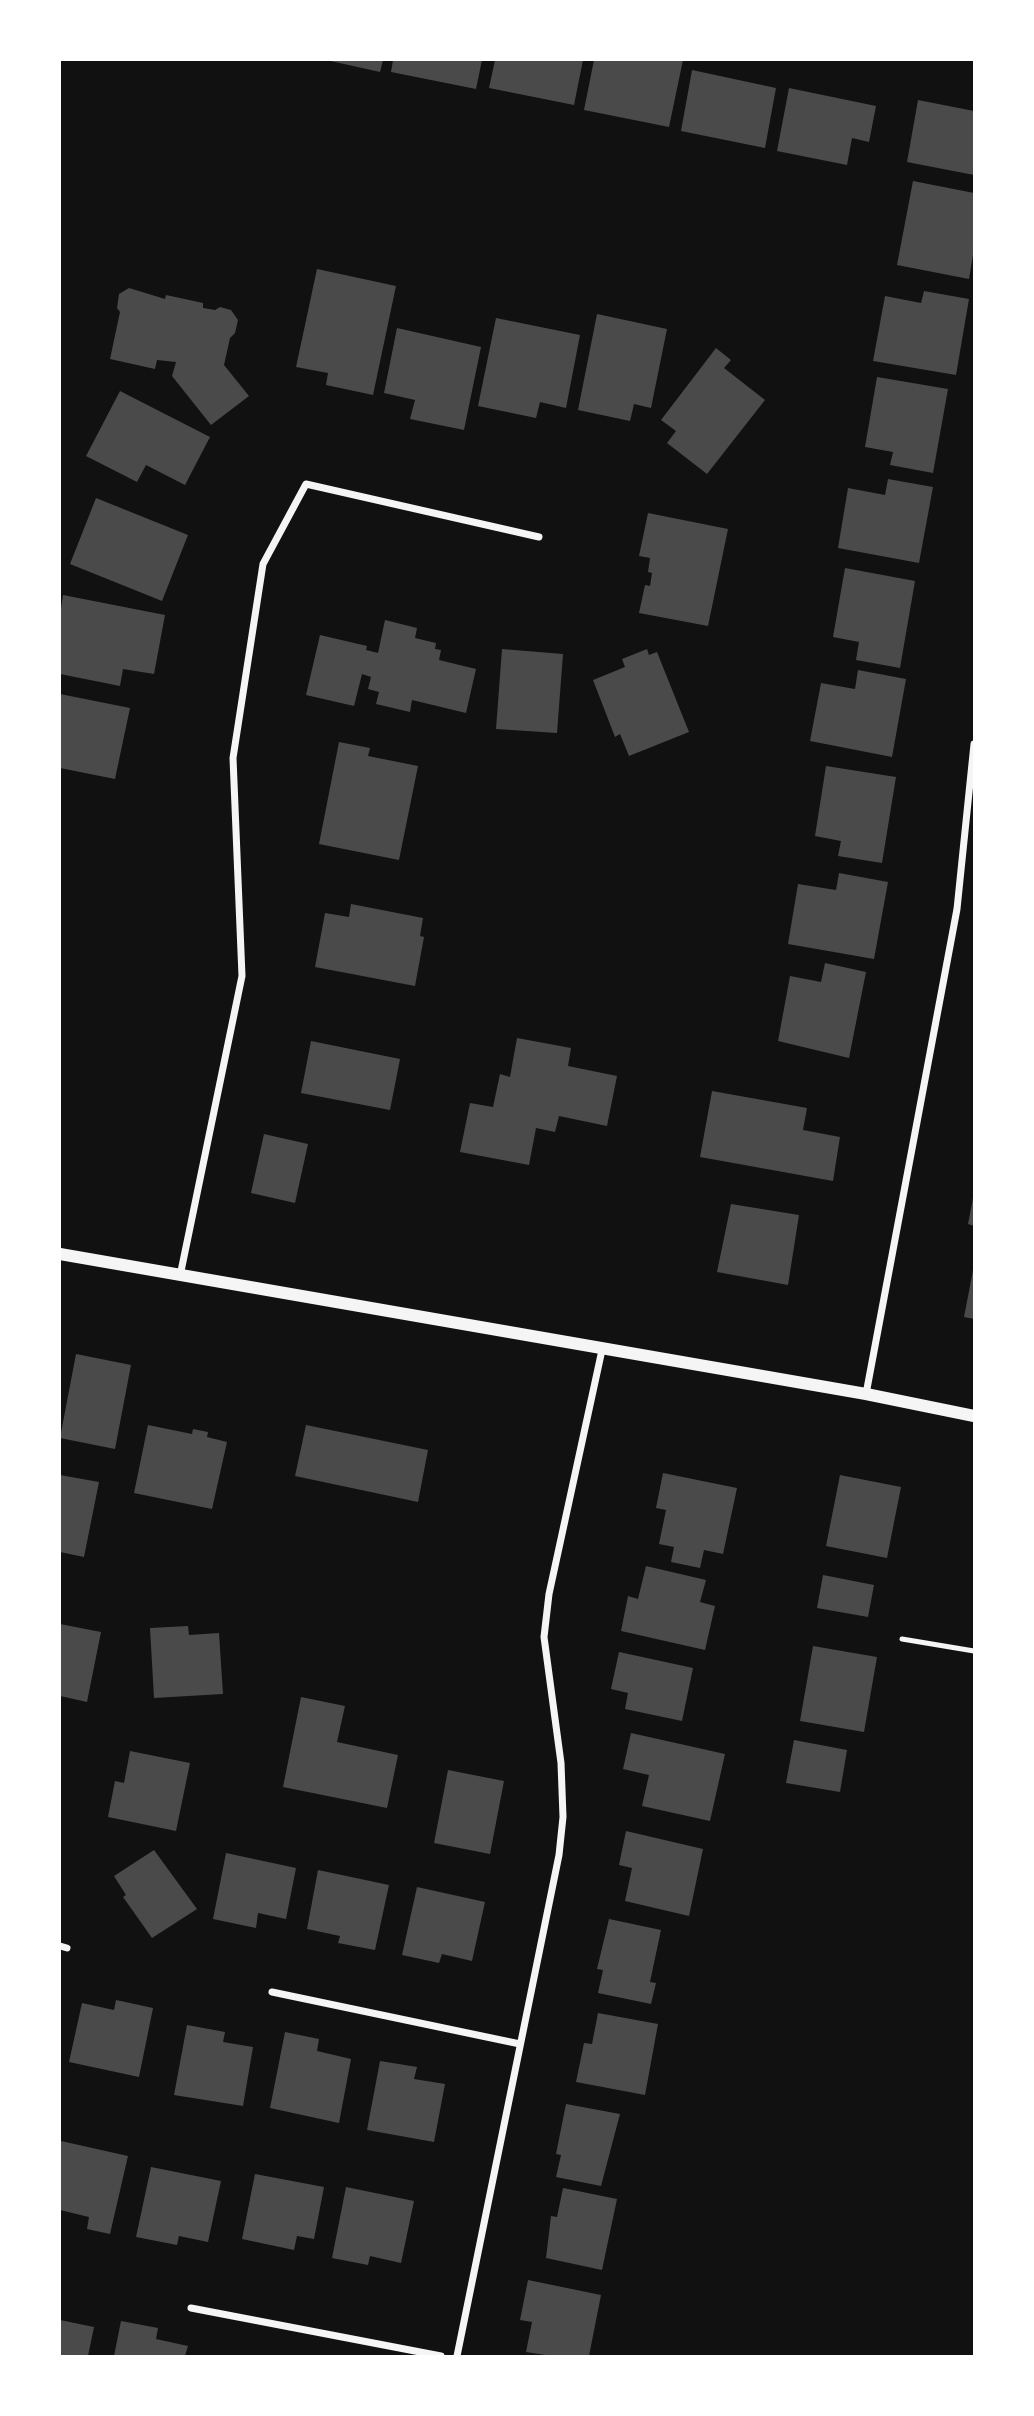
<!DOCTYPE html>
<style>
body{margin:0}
#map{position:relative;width:1034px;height:2416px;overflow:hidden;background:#111;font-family:"Fira Sans Condensed",sans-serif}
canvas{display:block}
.frame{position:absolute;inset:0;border:61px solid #fff;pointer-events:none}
</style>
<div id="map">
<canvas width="1034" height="2416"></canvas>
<div class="frame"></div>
</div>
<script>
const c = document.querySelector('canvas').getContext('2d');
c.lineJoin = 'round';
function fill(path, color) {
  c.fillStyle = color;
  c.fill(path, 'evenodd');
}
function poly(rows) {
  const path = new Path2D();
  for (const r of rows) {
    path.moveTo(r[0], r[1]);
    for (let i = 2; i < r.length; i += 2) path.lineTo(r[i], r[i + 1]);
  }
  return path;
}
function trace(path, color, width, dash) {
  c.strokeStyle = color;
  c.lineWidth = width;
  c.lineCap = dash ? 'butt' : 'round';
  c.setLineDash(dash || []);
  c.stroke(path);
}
const building = poly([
 [326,60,383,60,380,72],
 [393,60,482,60,476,89,391,72],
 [495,60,583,60,574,105,489,88],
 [594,60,683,60,669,127,584,110],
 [692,70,776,88,765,148,681,131],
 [789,88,876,106,869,142,852,138,847,165,777,151],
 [918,100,974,111,974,175,907,162],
 [913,181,974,193,974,249,969,279,897,265],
 [317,269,396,286,373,395,326,385,328,373,296,367],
 [129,288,165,299,166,295,203,303,203,308,215,310,220,307,231,310,238,320,235,333,230,338,224,365,249,396,211,425,172,376,176,362,157,360,155,369,110,359,120,312,117,308,119,294],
 [924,291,969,299,956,375,873,361,885,296,921,303],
 [597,314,667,329,651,408,634,404,630,421,578,410],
 [496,318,580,335,566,408,540,402,536,418,478,406],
 [397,328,481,347,464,430,410,419,415,400,384,393],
 [716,348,731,360,724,368,765,400,707,474,667,443,676,431,661,420],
 [877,377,948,389,933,473,890,465,893,452,865,447],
 [120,391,210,437,185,485,146,465,137,482,86,456],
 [888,479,933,487,919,563,838,548,848,488,885,495],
 [96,498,188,535,162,601,70,564],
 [648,513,728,529,708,626,639,613,645,585,650,586,652,573,648,572,650,558,639,556],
 [845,568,915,581,900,668,856,660,859,642,833,637],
 [63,595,165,615,154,674,123,669,120,686,60,674,60,615],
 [385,620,417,628,415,638,436,643,435,649,441,650,439,660,476,669,466,713,412,700,410,712,376,704,379,692,368,689,371,677,362,674,354,706,306,695,320,635,367,646,366,650,378,653],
 [502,649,563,654,557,733,496,729],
 [647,649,649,655,657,652,689,732,629,756,620,734,615,737,593,680,625,667,622,659],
 [858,670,906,679,892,757,810,741,821,683,855,689],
 [60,694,130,708,115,779,60,768],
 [339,742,370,748,368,756,418,766,399,860,319,844],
 [826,766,896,777,882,863,838,856,841,841,815,836],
 [839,873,888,882,874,959,788,944,798,884,836,890],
 [351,904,423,918,420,936,424,937,415,986,315,967,325,913,349,917],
 [825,963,866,972,849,1058,778,1041,790,976,821,982],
 [517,1038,571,1048,568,1066,617,1076,607,1126,559,1116,555,1132,536,1128,529,1165,460,1152,470,1103,493,1107,500,1074,510,1077],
 [311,1041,400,1059,390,1110,301,1093],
 [712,1091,807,1108,803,1130,840,1137,833,1181,700,1157],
 [264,1134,308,1144,295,1203,251,1193],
 [973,1198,974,1198,974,1226,968,1224],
 [731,1204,799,1215,788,1285,717,1272],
 [973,1270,974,1270,974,1319,964,1317],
 [76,1354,131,1365,115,1449,60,1438],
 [148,1425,192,1434,193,1429,208,1432,207,1437,227,1442,212,1509,134,1493],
 [306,1425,428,1450,418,1502,295,1476],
 [663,1473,737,1488,723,1554,704,1550,700,1568,671,1562,674,1547,659,1544,666,1510,656,1508],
 [60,1475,99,1482,84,1557,60,1552],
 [840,1475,901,1487,887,1558,826,1546],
 [646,1566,706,1580,700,1602,715,1606,705,1650,621,1631,628,1596,638,1599],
 [823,1575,874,1585,868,1617,817,1608],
 [60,1624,101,1632,87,1702,60,1696],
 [188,1626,189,1635,219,1633,223,1694,154,1698,150,1628],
 [813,1646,877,1657,864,1732,800,1721],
 [619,1652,693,1668,682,1721,625,1709,628,1693,611,1689],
 [301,1697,345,1706,337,1742,398,1755,387,1808,283,1787],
 [631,1733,725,1754,710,1821,642,1806,649,1775,623,1769],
 [794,1740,847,1750,840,1792,786,1783],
 [130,1751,190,1763,176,1831,108,1817,115,1781,124,1783],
 [448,1770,504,1781,490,1854,434,1843],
 [626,1831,703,1849,689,1916,625,1901,632,1868,619,1865],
 [154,1850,197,1909,152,1938,123,1897,126,1895,114,1876],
 [226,1853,296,1868,286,1919,258,1913,256,1928,213,1919],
 [318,1870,389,1885,375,1950,338,1943,340,1936,307,1929],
 [417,1887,485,1902,472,1961,442,1954,439,1963,402,1955],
 [609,1919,661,1930,650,1982,656,1983,651,2004,598,1993,603,1970,597,1969],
 [116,2000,153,2008,139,2077,69,2062,82,2003,114,2010],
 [598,2013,658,2024,645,2095,576,2082,584,2043,592,2044],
 [187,2025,225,2032,223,2042,253,2047,243,2106,174,2095],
 [285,2032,319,2039,317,2051,351,2059,339,2123,270,2108],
 [380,2061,417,2067,414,2079,445,2084,434,2142,367,2130],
 [566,2104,620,2114,601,2186,556,2177,561,2155,556,2154],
 [61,2141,128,2156,110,2234,87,2229,89,2217,60,2210],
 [151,2167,221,2181,208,2242,179,2236,177,2245,136,2237],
 [255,2174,324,2187,314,2239,297,2236,294,2250,242,2239],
 [346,2187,414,2201,401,2263,370,2256,368,2265,332,2258],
 [563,2188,617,2199,602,2270,546,2258,551,2216,557,2217],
 [528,2280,601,2295,589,2356,552,2356,526,2352,532,2322,520,2320],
 [60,2320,94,2327,88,2356,60,2356],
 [121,2321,158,2328,156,2339,188,2346,185,2356,114,2356]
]);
const service = poly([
 [902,1639,974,1651]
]);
const minor = poly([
 [180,1276,242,976,233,758,263,564,306,484,539,537],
 [866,1394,957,909,974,744],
 [60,1946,67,1948],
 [272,1992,520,2044],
 [191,2308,441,2356],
 [457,2356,559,1855,563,1817,561,1763,544,1637,549,1594,602,1350]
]);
const tertiary = poly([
 [60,1254,866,1394,974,1416]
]);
fill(building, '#4a4a4a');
trace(service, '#f5f5f5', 5);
trace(minor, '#f5f5f5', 7);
trace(tertiary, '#f5f5f5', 12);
</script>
